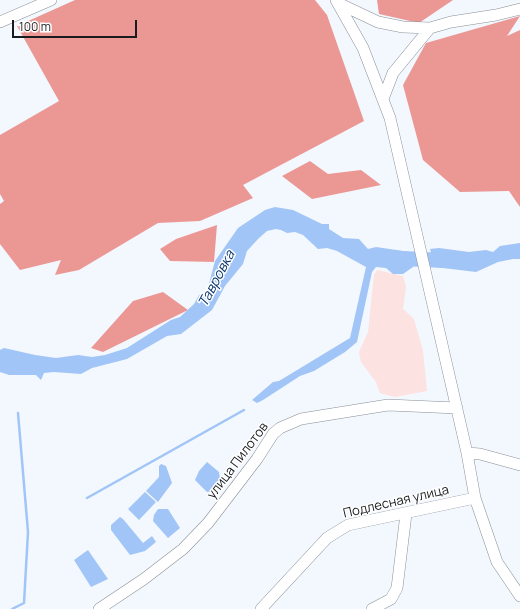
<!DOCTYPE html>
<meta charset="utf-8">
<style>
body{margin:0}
#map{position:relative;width:520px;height:609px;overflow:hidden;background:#f3f7fe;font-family:Manrope,sans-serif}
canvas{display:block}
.scale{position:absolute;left:12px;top:20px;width:125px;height:18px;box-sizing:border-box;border:2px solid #191b1e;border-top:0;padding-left:5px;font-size:12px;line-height:14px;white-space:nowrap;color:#191b1e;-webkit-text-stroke:3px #fff;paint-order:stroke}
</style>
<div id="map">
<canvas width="520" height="609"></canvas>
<div class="scale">100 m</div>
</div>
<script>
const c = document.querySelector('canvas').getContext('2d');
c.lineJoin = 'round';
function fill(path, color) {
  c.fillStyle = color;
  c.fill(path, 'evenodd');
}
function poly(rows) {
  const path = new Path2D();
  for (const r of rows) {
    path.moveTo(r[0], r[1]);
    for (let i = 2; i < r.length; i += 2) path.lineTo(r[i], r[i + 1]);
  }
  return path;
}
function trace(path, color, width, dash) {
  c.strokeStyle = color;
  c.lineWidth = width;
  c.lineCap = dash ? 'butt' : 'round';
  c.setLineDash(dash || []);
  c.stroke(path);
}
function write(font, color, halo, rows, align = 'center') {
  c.font = font + ' Manrope,sans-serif';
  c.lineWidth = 3;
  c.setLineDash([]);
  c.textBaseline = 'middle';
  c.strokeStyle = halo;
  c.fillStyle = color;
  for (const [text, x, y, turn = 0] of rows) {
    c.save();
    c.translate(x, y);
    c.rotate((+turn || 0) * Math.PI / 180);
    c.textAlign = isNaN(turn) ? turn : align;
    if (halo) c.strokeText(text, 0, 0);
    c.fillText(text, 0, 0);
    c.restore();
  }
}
const green = poly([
 [377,270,403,276,406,287,403,309,414,319,423,351,427,391,395,397,380,393,376,382,361,362,359,352,368,332,374,275]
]);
const forest = poly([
 [75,0,315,0,327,15,364,121,243,185,253,198,200,221,158,223,79,270,55,275,61,260,20,270,0,244,0,204,4,201,0,194,0,135,59,101,17,26],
 [377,0,453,0,419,23,379,14],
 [520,16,507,36,520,30,520,207,509,191,460,192,423,160,403,85,426,43],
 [310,161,328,174,361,170,381,185,312,199,282,176],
 [217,225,214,262,170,261,160,249,176,239],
 [163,292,188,310,103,352,91,348,133,301]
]);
const water = poly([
 [275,207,293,210,322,224,329,224,329,229,343,238,359,239,368,249,376,247,410,252,413,267,403,274,393,274,386,268,376,267,372,272,357,342,345,352,314,371,300,376,263,400,257,403,252,400,273,382,279,381,350,338,366,267,337,251,327,248,318,249,303,235,295,232,287,233,281,230,276,229,267,231,258,239,247,251,243,264,225,286,212,310,181,334,167,336,127,359,92,368,81,374,54,372,44,373,41,380,36,375,9,375,0,372,0,350,4,348,35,355,56,358,78,355,92,357,105,355,127,348,171,320,180,317,194,304,199,295,207,291,215,261,238,228,265,210],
 [520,243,520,259,513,259,498,262,476,272,435,267,430,249,439,248,469,252,486,250,493,252,500,246],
 [207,462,219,472,220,479,214,491,207,492,195,480,199,471],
 [161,464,166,466,172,483,158,502,146,491,159,477,159,466],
 [145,492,156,502,139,520,128,509],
 [158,509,168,509,180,528,168,538,153,521,154,515],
 [120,517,123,519,143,543,152,536,156,542,145,551,130,555,111,530,111,525],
 [88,550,108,579,91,587,74,560]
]);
const stream = poly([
 [87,498,244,410],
 [12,609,24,603,28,532,18,413]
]);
const river = poly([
 [392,258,454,261]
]);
const minor = poly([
 [336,0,363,48,390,118,467,453,475,498,497,562,520,596],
 [338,3,378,22,403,27,430,28,451,22,496,15,520,9],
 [0,22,51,0],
 [383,99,393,73,430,28],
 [467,453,480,454,520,465],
 [99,609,144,579,183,549,208,523,257,459,273,434,280,428,301,419,388,405,457,408],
 [261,609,327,538,348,525,475,498],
 [372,609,391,599,397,588,406,514]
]);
const streetNames = [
 ["улица Пилотов",238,461,-53],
 ["Подлесная улица",396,502,-13]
];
const waterNames = [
 ["Тавровка",217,279,-62]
];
fill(green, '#fce2e0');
fill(forest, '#eb9895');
fill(water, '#a1c5f7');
trace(stream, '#a1c5f7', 2.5);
trace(river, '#a1c5f7', 15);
trace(minor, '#8a8f96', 12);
trace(minor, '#fff', 11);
write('13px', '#191b1e', '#fff', streetNames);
write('italic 14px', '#08356a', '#fff', waterNames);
</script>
